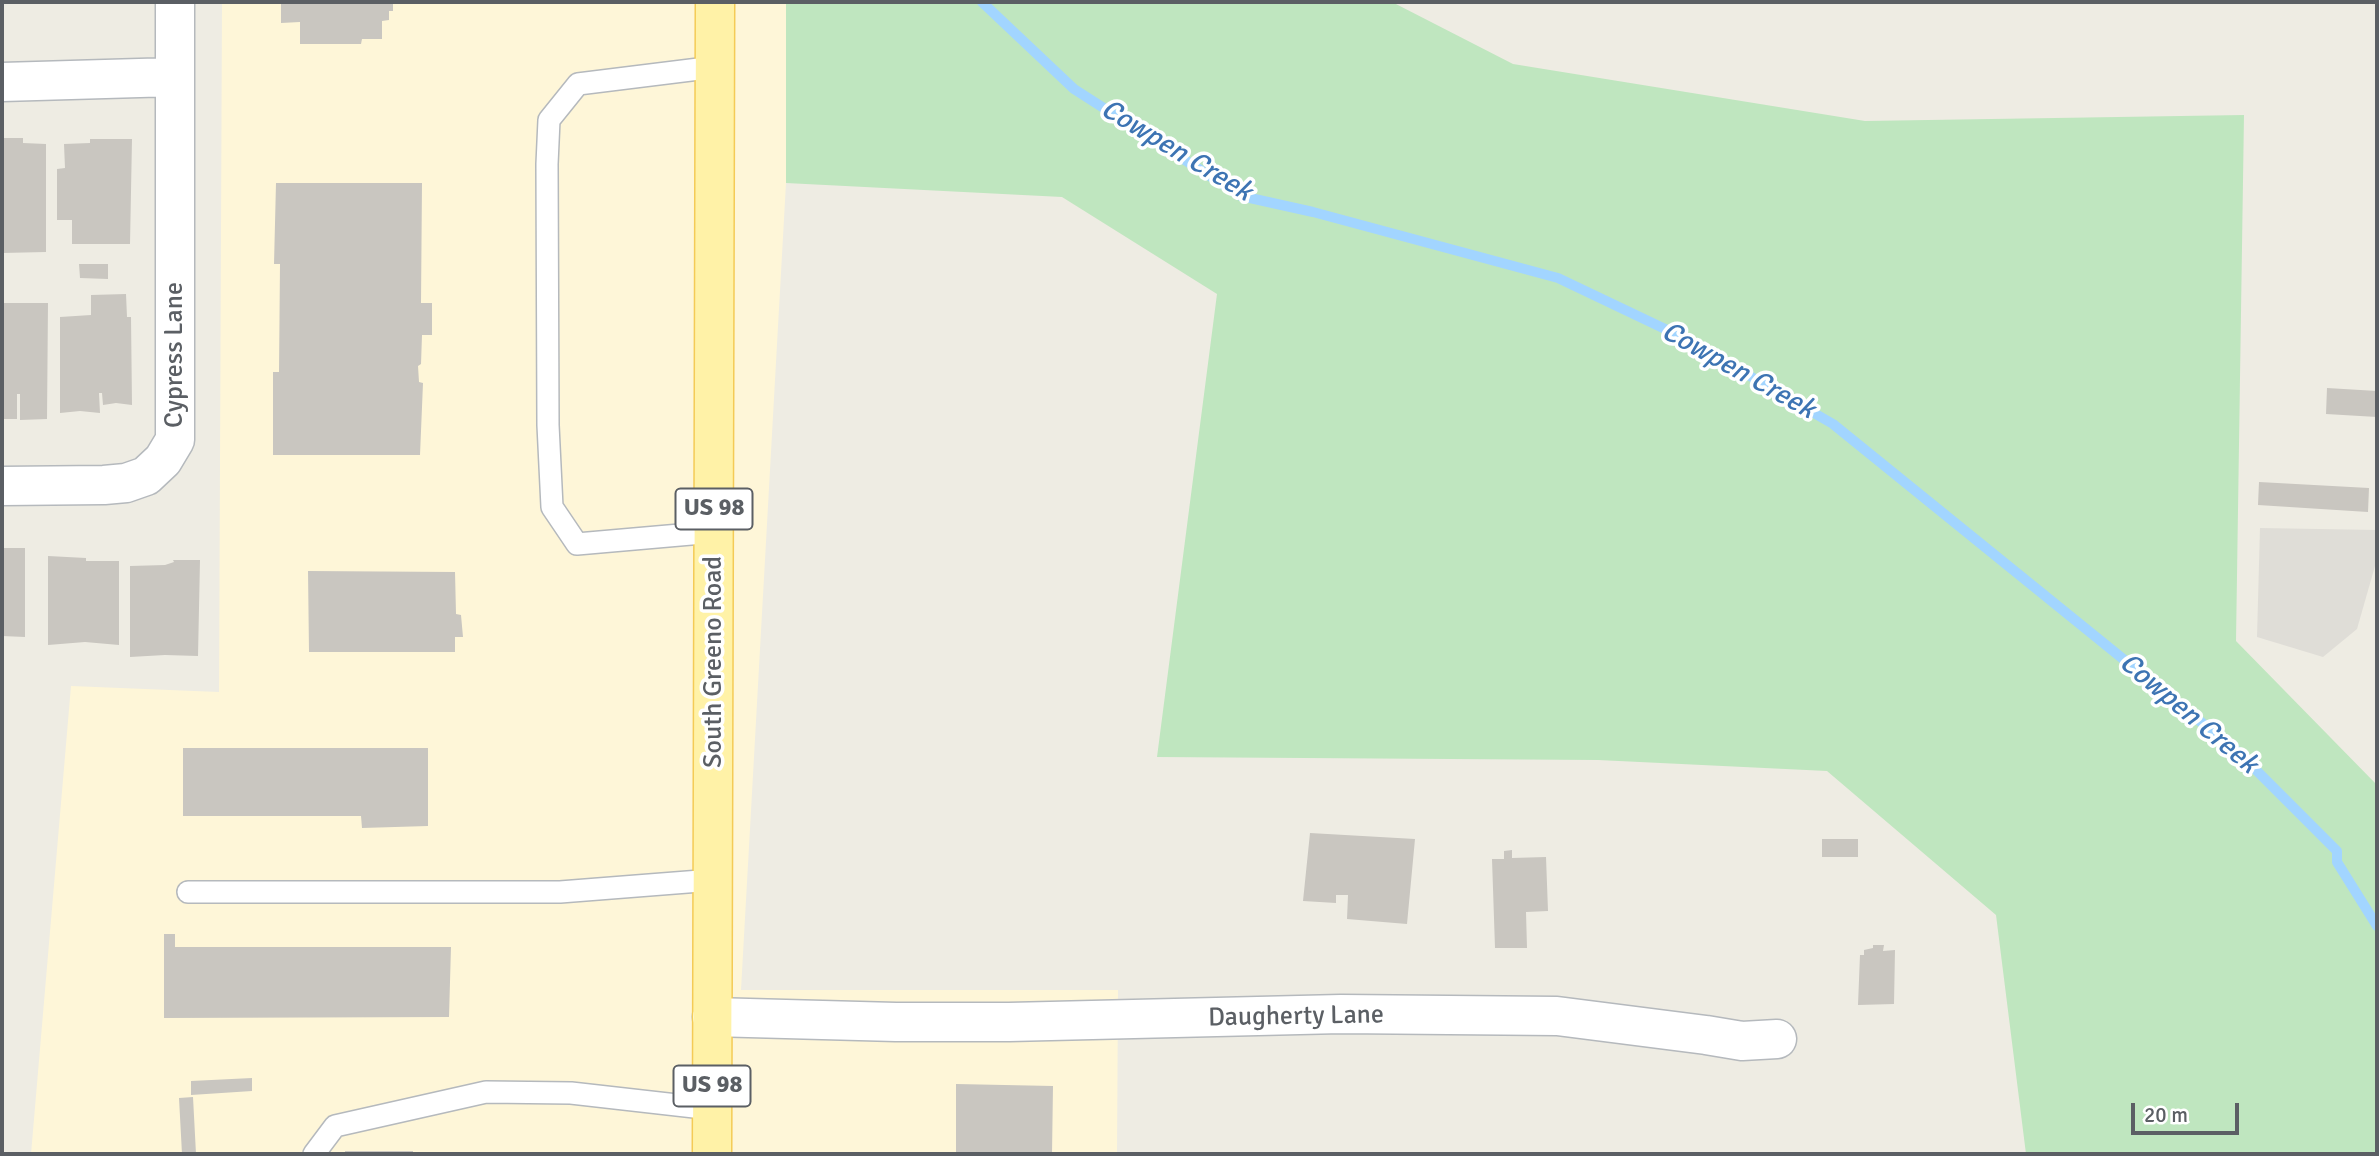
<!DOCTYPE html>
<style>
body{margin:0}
#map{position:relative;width:2379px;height:1156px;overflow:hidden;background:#eeece3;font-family:Signika,sans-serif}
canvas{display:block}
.frame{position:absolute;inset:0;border:4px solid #5b5f64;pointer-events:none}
.scale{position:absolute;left:2131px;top:1103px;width:108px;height:32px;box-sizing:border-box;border:4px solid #5b5f64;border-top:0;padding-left:9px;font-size:21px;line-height:24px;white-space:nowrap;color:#5b5f64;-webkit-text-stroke:5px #fff;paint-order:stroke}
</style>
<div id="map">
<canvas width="2379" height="1156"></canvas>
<div class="frame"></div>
<div class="scale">20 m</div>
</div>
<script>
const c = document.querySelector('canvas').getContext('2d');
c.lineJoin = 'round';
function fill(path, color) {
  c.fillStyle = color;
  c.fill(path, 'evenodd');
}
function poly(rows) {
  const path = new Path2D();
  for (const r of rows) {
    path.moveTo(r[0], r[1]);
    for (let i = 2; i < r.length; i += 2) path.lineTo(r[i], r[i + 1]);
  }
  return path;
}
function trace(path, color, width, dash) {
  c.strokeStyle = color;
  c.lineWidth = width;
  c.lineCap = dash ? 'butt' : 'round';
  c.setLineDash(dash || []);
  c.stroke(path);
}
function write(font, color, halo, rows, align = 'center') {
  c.font = font + ' Signika,sans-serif';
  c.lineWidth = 7;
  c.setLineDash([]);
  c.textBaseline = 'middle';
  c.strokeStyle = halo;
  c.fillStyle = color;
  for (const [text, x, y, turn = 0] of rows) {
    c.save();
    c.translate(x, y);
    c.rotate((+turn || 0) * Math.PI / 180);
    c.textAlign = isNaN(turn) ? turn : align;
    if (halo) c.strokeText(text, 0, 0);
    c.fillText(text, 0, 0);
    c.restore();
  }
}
const commercial = poly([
 [222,2,786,2,786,183,741,990,1118,990,1117,1154,31,1154,71,686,219,692]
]);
const industrial = poly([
 [2260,528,2377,530,2377,559,2357,629,2323,657,2257,637]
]);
const green = poly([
 [786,2,1392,2,1513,64,1865,121,2244,115,2236,641,2377,785,2377,1154,2026,1154,1996,915,1827,771,1598,760,1157,757,1217,294,1062,197,786,183]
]);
const stream = poly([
 [982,2,1074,89,1241,196,1313,212,1558,278,1684,338,1833,424,2238,752,2337,851,2337,862,2377,926]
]);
const building = poly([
 [281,2,393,2,393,11,389,11,389,20,382,21,382,39,362,39,361,44,300,44,300,22,281,23],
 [2,138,23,138,23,143,46,144,46,252,2,253],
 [90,139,132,139,130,244,72,244,72,220,57,220,57,169,65,168,64,144,90,143],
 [276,183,422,183,421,303,432,303,432,335,422,335,421,364,418,366,419,382,423,383,420,455,273,455,273,372,279,372,280,264,274,264],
 [79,264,108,264,108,279,80,278],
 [126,294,127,317,131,317,132,405,116,403,103,405,102,393,99,393,100,413,80,411,60,413,60,317,91,315,91,295],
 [2,303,48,303,47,419,20,420,20,394,17,394,17,419,2,419],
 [2327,388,2377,391,2377,417,2326,414],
 [2259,482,2369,488,2368,512,2258,505],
 [2,548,25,548,25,637,2,636],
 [48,556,86,558,86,561,119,561,119,645,85,642,48,645],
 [173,560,200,560,198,656,165,655,130,657,130,566,165,565,174,562],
 [308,571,455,572,456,614,461,615,463,637,455,637,455,652,309,652],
 [183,748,428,748,428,826,362,828,361,816,183,816],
 [1310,833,1415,839,1407,924,1347,919,1348,895,1336,895,1336,903,1303,901],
 [1822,839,1858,839,1858,857,1822,857],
 [1512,850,1512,858,1546,857,1548,911,1526,912,1527,948,1495,948,1492,859,1504,859,1504,851],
 [164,934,175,934,175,947,451,947,449,1017,164,1018],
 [1873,945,1884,945,1883,951,1895,950,1894,1004,1858,1005,1860,955,1864,955,1864,950,1873,948],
 [252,1078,252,1091,191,1095,191,1081],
 [956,1084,1053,1086,1052,1154,956,1154],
 [193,1097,196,1154,182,1154,179,1098],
 [345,1151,413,1151,413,1154,345,1154]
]);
const service = poly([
 [714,532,577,544,552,507,548,425,547,164,549,120,578,84,715,67],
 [188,892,560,892,713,880],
 [314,1154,335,1126,486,1092,571,1093,712,1109]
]);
const minor = poly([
 [2,82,174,77],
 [2,486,104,485,126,483,146,476,163,460,175,440,175,2],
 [712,1017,896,1022,1009,1022,1341,1014,1557,1016,1706,1035,1742,1041,1777,1039]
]);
const primary = poly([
 [712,1154,715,2]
]);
const shields = [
 [714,509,77],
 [712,1086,77]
];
const shieldNames = [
 ["US 98",714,509],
 ["US 98",712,1086]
];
const streetNames = [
 ["Cypress Lane",175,355,-90],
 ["South Greeno Road",714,662,-90],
 ["Daugherty Lane",1296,1017,-1]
];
const waterNames = [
 ["Cowpen Creek",1176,151,31],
 ["Cowpen Creek",1738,371,29],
 ["Cowpen Creek",2188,714,40]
];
fill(commercial, '#fef6d8');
fill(industrial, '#dfddd7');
fill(green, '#bfe6bf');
trace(stream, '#a2d5ff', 10);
fill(building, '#c9c6c0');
trace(service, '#b5b9bd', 24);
trace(minor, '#b5b9bd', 41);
trace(primary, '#f4cb56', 41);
trace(service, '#fff', 21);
trace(minor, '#fff', 38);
trace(primary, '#fff2a7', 38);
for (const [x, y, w] of shields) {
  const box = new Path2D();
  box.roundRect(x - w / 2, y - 20.5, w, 41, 5);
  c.fillStyle = '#fff';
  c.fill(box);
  trace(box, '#5b5f64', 2);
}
write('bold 24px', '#5b5f64', null, shieldNames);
write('26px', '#5b5f64', '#fff', streetNames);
write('italic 28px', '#3d74b3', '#fff', waterNames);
</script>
